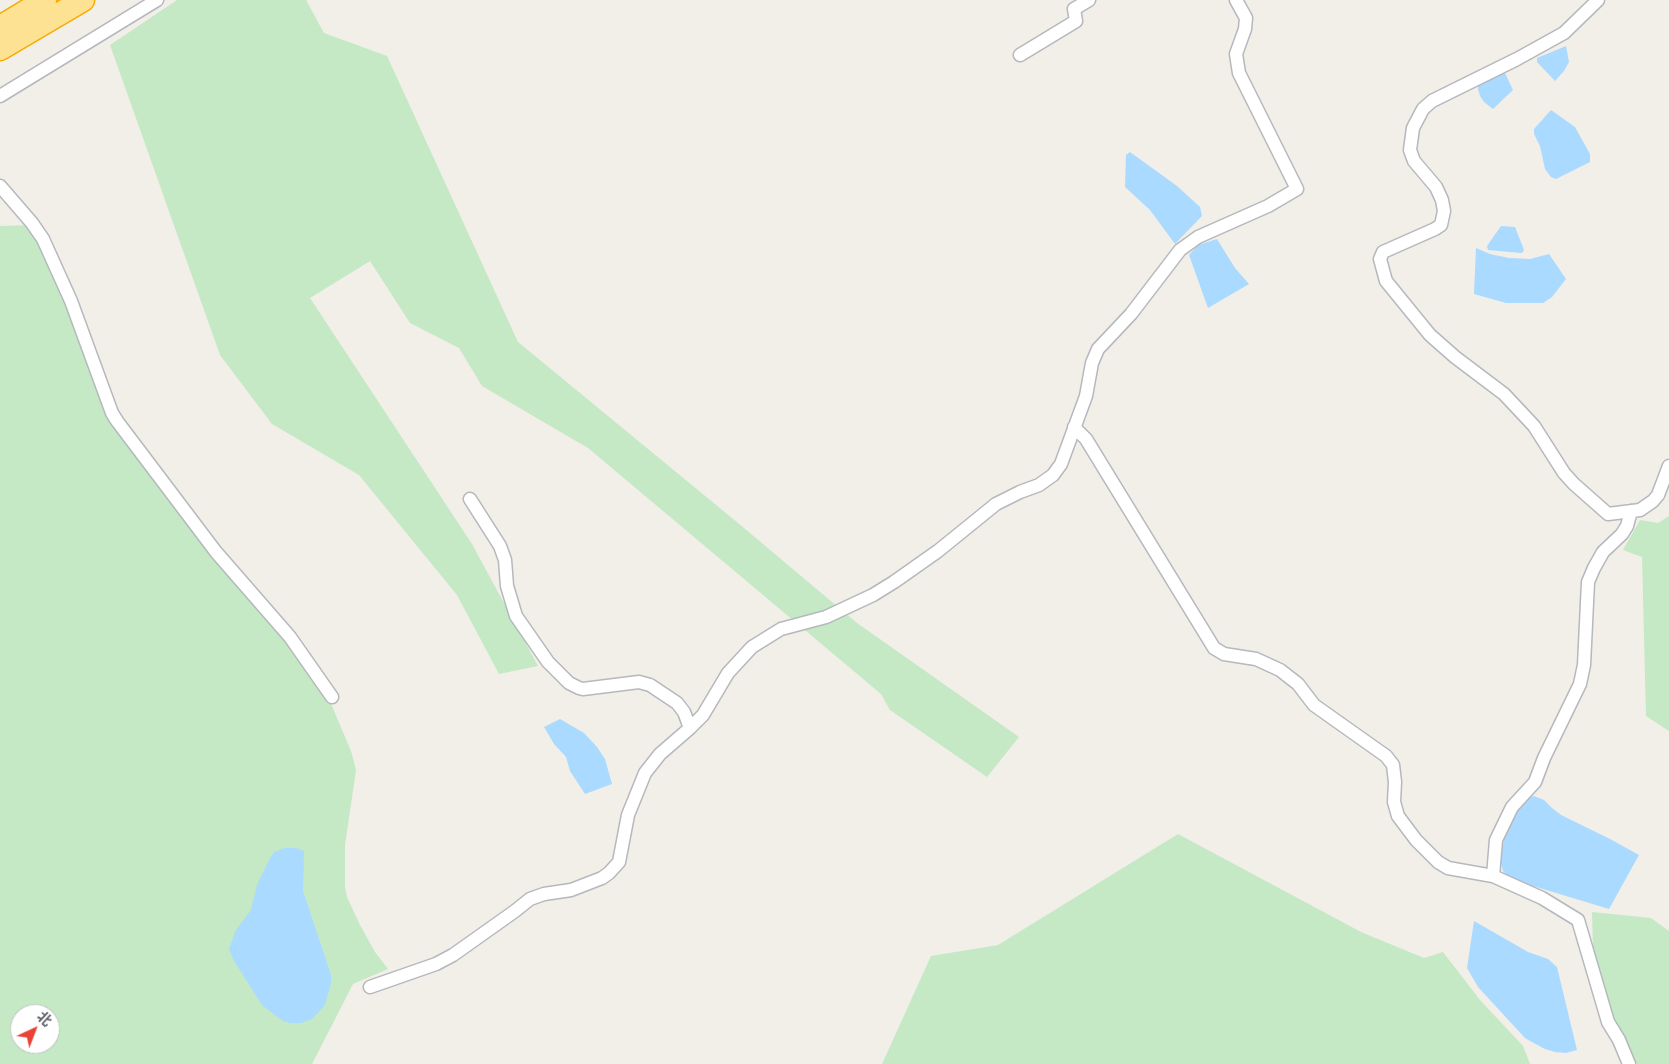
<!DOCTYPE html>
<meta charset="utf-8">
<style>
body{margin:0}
#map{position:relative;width:1669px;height:1064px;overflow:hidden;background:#f1efe8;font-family:"DM Sans","Noto Sans SC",sans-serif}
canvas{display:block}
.north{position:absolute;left:10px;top:1004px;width:50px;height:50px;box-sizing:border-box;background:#fff;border:1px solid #bfc1c3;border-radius:50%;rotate:43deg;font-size:14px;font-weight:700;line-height:20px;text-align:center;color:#5f6368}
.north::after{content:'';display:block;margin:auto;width:18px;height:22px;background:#ea4335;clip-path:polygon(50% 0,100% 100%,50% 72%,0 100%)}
</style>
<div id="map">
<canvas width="1669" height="1064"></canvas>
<div class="north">北</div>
</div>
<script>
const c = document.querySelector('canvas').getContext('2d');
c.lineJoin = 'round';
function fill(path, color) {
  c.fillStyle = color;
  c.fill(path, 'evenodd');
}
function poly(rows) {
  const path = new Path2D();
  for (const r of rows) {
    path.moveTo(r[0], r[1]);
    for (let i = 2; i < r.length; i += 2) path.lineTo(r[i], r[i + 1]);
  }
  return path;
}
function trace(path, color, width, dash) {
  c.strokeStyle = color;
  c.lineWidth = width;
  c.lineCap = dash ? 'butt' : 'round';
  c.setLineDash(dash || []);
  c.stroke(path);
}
const green = poly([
 [177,0,306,0,324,33,387,56,518,342,738,523,857,623,1019,737,987,777,890,710,881,694,588,448,482,386,459,348,410,323,370,261,310,298,472,544,538,666,499,674,457,595,359,475,272,424,220,355,110,45],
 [29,225,68,303,108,415,287,639,329,699,351,751,356,770,345,845,345,887,347,897,360,925,375,952,388,969,353,984,312,1064,0,1064,0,226],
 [20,1014,50,1014,50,1044,20,1044],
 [1669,516,1669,731,1646,716,1642,557,1623,550,1640,520,1658,523],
 [1178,834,1361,932,1424,958,1443,952,1480,1000,1523,1046,1530,1064,882,1064,931,956,998,945],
 [1592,912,1651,918,1669,931,1669,1064,1637,1064,1616,1027,1593,948]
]);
const water = poly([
 [1566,46,1569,62,1564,71,1555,81,1537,62,1537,58],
 [1505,73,1513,90,1493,109,1484,102,1480,96,1478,89,1478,82],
 [1551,110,1575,127,1590,154,1590,162,1556,179,1551,177,1545,169,1540,146,1534,134,1534,129],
 [1130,152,1177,186,1200,207,1202,216,1175,244,1150,210,1125,187,1126,155],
 [1501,226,1515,227,1524,250,1523,252,1521,253,1488,250,1487,246],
 [1217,239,1235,268,1249,284,1208,308,1189,255,1198,245],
 [1476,248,1490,254,1509,258,1530,259,1549,254,1566,279,1552,297,1543,303,1506,303,1474,294],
 [560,719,584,733,597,747,605,759,612,784,585,794,570,771,566,757,554,744,544,727],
 [1534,796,1544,800,1552,808,1561,815,1610,839,1639,855,1609,909,1510,879,1503,871,1500,860,1506,828,1514,813,1529,798],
 [285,848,296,848,304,851,303,891,331,975,331,983,325,1005,312,1019,301,1023,290,1023,283,1021,262,1005,234,961,229,949,236,930,251,910,257,885,270,858,274,852],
 [1474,921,1528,952,1548,959,1557,967,1577,1050,1566,1053,1555,1052,1545,1049,1530,1041,1525,1038,1478,987,1467,968]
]);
const minor = poly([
 [1598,0,1564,33,1517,59,1432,101,1423,109,1413,128,1410,150,1414,161,1436,187,1442,200,1444,211,1441,225,1435,229,1383,252,1380,259,1386,281,1430,335,1455,357,1504,394,1534,426,1564,473,1574,484,1608,514,1640,510,1653,501,1658,495,1669,466],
 [1020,55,1076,21,1074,9,1089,0],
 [0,96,157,0],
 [0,186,32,223,43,239,71,301,112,413,117,421,216,552,290,637,332,697],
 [1074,427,1086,439,1214,648,1224,654,1256,659,1280,670,1298,684,1314,705,1386,756,1393,765,1395,782,1394,802,1398,816,1416,840,1438,862,1448,868,1493,876,1542,898,1578,920,1608,1022,1619,1040,1629,1064],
 [470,499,500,546,505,560,507,586,516,616,548,662,569,683,579,688,583,689,639,682,650,685,677,703,684,712,690,728],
 [1493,876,1496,840,1512,807,1535,782,1544,758,1580,684,1584,665,1588,582,1594,568,1603,552,1622,534,1627,526,1631,511],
 [370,987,436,964,453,955,515,911,530,899,544,894,571,890,602,878,609,873,619,862,628,815,645,773,660,754,690,728,703,715,728,673,752,647,781,629,826,617,873,595,894,582,938,551,996,504,1020,492,1039,485,1053,475,1061,464,1086,396,1092,363,1098,349,1131,314,1180,250,1198,237,1268,206,1297,189,1239,73,1236,54,1245,29,1246,18,1236,0]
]);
const motorway = poly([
 [0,27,45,0],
 [0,49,83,0]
]);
fill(green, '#c5e8c5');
fill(water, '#aadaff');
trace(minor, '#b5b8bc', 15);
trace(motorway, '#f9ab00', 25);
trace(minor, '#fff', 12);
trace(motorway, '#fde293', 22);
</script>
